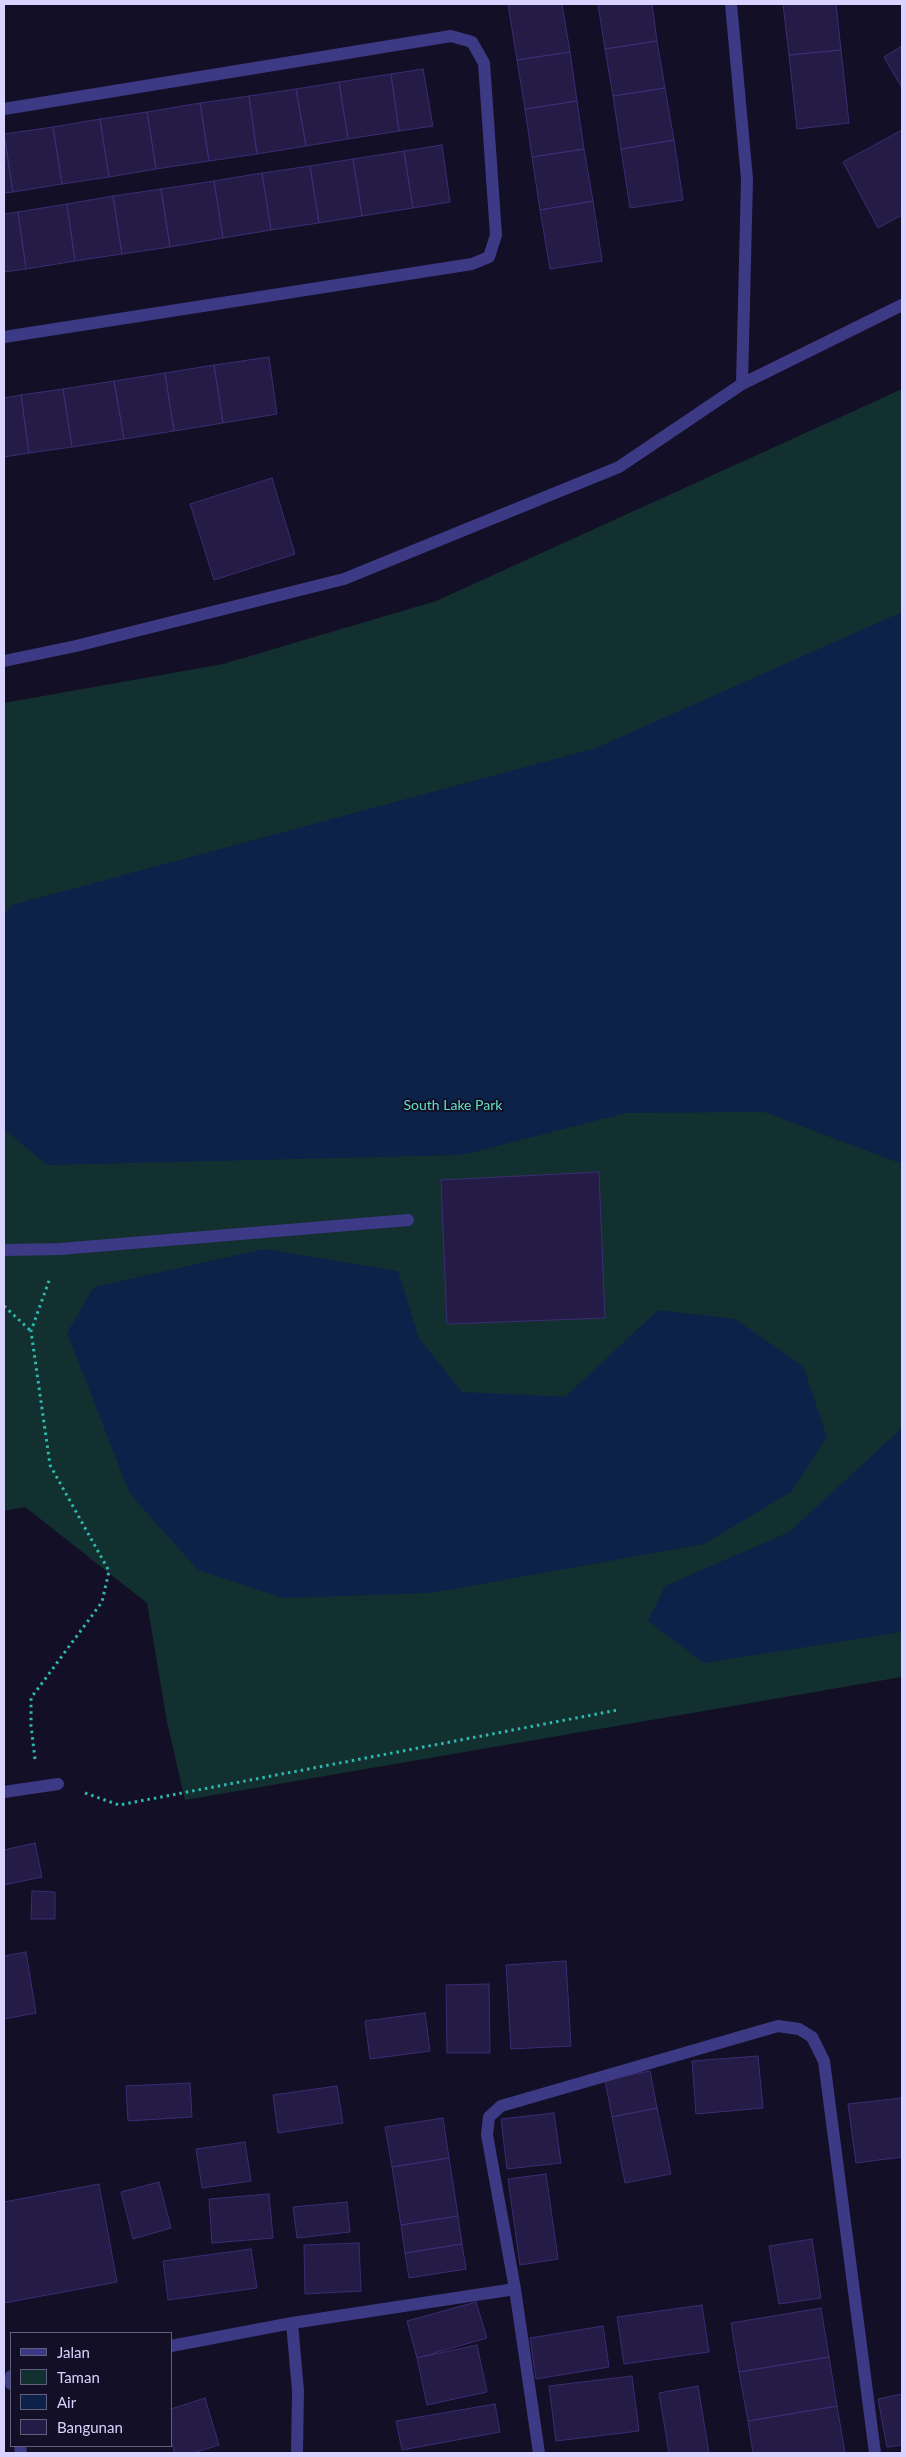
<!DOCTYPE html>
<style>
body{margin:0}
#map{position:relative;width:906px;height:2457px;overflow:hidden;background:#130f26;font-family:Lato,sans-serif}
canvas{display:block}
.frame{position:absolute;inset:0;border:5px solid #d9d4ff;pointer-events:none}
.legend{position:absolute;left:10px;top:2332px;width:162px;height:115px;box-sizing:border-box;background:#130f26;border:1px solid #625e7d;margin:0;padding:6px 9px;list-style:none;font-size:15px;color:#d9d4ff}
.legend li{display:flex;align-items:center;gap:10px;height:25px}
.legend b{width:25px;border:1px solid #625e7d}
</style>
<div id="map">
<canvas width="906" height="2457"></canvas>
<div class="frame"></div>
<ul class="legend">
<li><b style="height:6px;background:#3d3a85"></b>Jalan</li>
<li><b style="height:14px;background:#12302f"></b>Taman</li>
<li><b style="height:14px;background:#0c2248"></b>Air</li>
<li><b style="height:14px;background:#241b47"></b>Bangunan</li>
</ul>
</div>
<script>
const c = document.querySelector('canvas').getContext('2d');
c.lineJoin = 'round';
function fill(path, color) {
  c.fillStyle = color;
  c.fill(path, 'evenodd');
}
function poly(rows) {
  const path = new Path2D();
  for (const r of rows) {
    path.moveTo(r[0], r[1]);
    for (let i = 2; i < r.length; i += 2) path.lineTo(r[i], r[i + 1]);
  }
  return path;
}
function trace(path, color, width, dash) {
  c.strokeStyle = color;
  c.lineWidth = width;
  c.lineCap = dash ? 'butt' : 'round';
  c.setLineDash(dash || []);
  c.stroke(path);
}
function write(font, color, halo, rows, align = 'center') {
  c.font = font + ' Lato,sans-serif';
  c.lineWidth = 4;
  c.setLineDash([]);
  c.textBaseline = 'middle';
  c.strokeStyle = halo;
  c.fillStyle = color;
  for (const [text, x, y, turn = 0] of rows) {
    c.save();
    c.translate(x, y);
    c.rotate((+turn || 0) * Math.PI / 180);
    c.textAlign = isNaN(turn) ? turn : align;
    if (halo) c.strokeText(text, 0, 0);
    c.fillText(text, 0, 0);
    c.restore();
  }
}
const green = poly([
 [902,389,902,1677,185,1800,167,1722,147,1603,25,1507,4,1511,4,703,223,664,436,601]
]);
const water = poly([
 [902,612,902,1164,764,1112,626,1113,462,1155,47,1165,4,1129,4,914,12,905,596,748],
 [264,1249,398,1271,419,1338,462,1392,565,1397,658,1310,735,1319,803,1366,827,1437,791,1492,704,1544,431,1593,283,1598,198,1570,130,1494,67,1333,94,1287],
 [902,1428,902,1632,704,1663,648,1621,665,1586,789,1532]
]);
const building = poly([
 [508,4,562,4,570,52,517,60,508,4],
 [598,4,652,4,657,41,605,49,598,4],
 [783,4,836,4,841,50,789,55,783,4],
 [657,41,665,88,613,96,605,49,657,41],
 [902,46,902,88,884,57,902,46],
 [841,50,849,123,797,129,789,55,841,50],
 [570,52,577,101,525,109,517,60,570,52],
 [423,69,433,126,399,131,391,74,423,69],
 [391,74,399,131,348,139,339,82,391,74],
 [339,82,348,139,306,146,296,89,339,82],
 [665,88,674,140,621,149,613,96,665,88],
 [296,89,306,146,257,154,249,96,296,89],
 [249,96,257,154,209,161,200,103,249,96],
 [577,101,584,149,532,157,525,109,577,101],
 [200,103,209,161,156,169,147,112,200,103],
 [147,112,156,169,109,177,100,119,147,112],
 [100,119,109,177,62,184,53,127,100,119],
 [53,127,62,184,13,192,4,134,53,127],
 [902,130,902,215,878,228,843,162,902,130],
 [4,134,13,192,4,193,4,134],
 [674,140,683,200,630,208,621,149,674,140],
 [442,145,450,202,413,208,404,151,442,145],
 [584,149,593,201,540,210,532,157,584,149],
 [404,151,413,208,362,216,353,159,404,151],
 [353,159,362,216,319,223,310,166,353,159],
 [310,166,319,223,271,230,262,173,310,166],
 [262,173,271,230,223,238,214,181,262,173],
 [214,181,223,238,170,247,161,189,214,181],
 [161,189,170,247,122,254,113,196,161,189],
 [113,196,122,254,75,261,67,204,113,196],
 [593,201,602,261,550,269,540,210,593,201],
 [67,204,75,261,26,269,18,212,67,204],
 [18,212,26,269,4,272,4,214,18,212],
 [269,357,277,414,223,423,214,365,269,357],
 [214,365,223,423,174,431,165,373,214,365],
 [165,373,174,431,124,439,114,381,165,373],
 [114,381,124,439,72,447,63,389,114,381],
 [63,389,72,447,29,453,21,395,63,389],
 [21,395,29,453,4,457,4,398,21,395],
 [272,478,295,554,214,580,190,504,272,478],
 [599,1172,605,1318,447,1324,441,1180,599,1172],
 [35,1843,42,1877,4,1885,4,1850,35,1843],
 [32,1891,55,1892,55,1919,31,1919,32,1891],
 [26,1952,36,2013,4,2019,4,1956,26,1952],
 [566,1961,571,2046,511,2049,506,1965,566,1961],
 [489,1984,490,2053,447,2053,446,1985,489,1984],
 [425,2013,430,2051,370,2059,365,2021,425,2013],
 [758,2056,763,2108,696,2114,692,2061,758,2056],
 [650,2071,657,2108,612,2117,605,2080,650,2071],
 [190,2083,192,2117,128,2121,126,2086,190,2083],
 [337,2086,343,2123,278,2133,273,2095,337,2086],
 [902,2098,902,2157,856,2163,848,2104,902,2098],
 [657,2108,671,2174,625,2183,612,2117,657,2108],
 [554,2113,561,2163,507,2169,501,2119,554,2113],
 [443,2118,449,2158,392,2167,385,2127,443,2118],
 [245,2142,251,2181,202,2188,196,2149,245,2142],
 [449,2158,458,2216,401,2225,392,2167,449,2158],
 [546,2174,558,2259,520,2265,508,2179,546,2174],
 [159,2182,171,2228,133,2239,121,2192,159,2182],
 [99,2184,117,2282,4,2303,4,2202,99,2184],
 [269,2194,273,2238,212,2243,209,2199,269,2194],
 [347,2202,350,2232,297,2238,293,2207,347,2202],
 [458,2216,462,2244,405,2253,401,2225,458,2216],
 [812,2239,821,2298,779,2304,769,2246,812,2239],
 [359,2243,361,2291,305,2294,304,2245,359,2243],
 [462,2244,466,2269,409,2278,405,2253,462,2244],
 [251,2249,257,2288,168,2300,163,2261,251,2249],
 [476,2302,487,2338,417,2358,407,2321,476,2302],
 [702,2305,709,2352,624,2364,617,2317,702,2305],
 [821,2308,829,2357,739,2372,731,2323,821,2308],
 [603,2326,609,2367,536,2379,530,2338,603,2326],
 [477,2345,487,2392,427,2405,417,2358,477,2345],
 [829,2357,837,2406,748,2421,739,2372,829,2357],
 [632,2376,639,2431,556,2441,549,2386,632,2376],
 [698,2386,709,2453,669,2453,659,2393,698,2386],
 [902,2394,902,2445,887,2447,878,2399,902,2394],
 [205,2398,219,2445,193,2453,175,2453,171,2441,171,2409,205,2398],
 [495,2404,500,2432,402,2450,396,2421,495,2404],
 [837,2406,845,2453,753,2453,748,2421,837,2406]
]);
const path = poly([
 [4,1306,31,1331],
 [35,1759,31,1726,31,1698,102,1602,109,1571,50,1465,31,1331,50,1278],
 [85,1793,119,1805,618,1710]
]);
const service = poly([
 [4,1250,60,1249,408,1220],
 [4,1792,58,1784]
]);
const minor = poly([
 [731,4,747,179,742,384],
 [4,109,451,36,472,42,484,63,496,235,489,257,472,264,4,337],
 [4,661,76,646,344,579,619,467,742,384,902,305],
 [292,2323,298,2391,297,2453],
 [171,2346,292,2323,515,2289],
 [11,2376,11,2384],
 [20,2446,21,2453],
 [539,2453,515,2289,487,2135,489,2117,501,2106,778,2026,799,2029,812,2037,824,2061,875,2453]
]);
const parkNames = [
 ["South Lake Park",453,1105]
];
fill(green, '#12302f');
fill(water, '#0c2248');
fill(building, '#241b47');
trace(building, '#3b2d73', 1);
trace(path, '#2fb8b0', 3, [2.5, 4]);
trace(service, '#3d3a85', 12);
trace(minor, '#3d3a85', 12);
write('14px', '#5fe0c0', '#130f26', parkNames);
</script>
